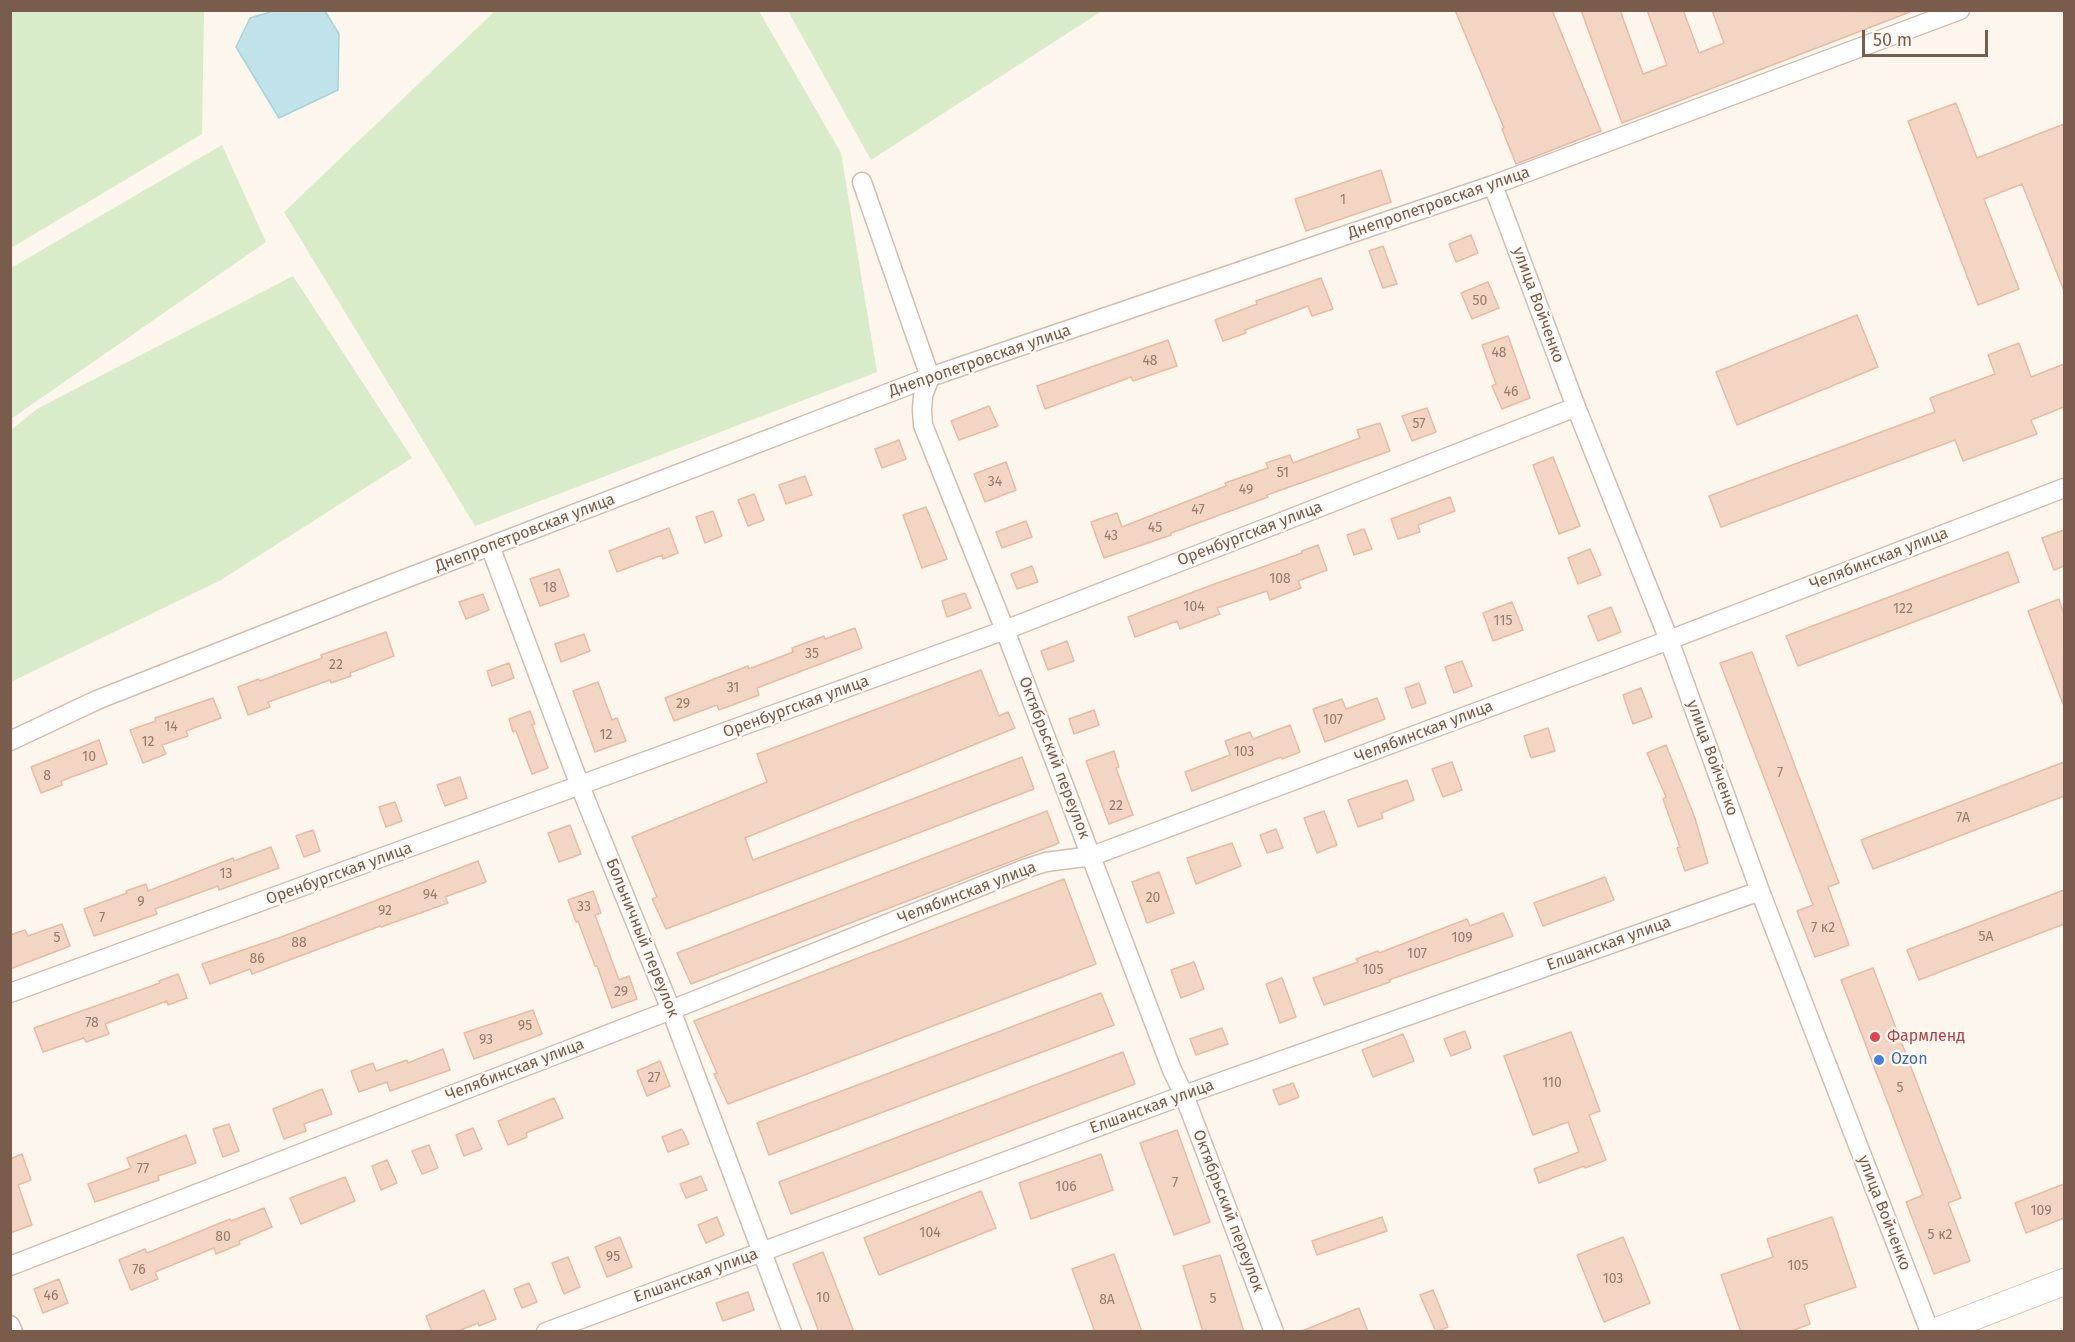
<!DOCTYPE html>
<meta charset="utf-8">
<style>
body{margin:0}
#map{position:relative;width:2075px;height:1342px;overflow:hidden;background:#fdf6ec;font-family:"Fira Sans",sans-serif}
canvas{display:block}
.frame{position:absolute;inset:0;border:12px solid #7a5c4d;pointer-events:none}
.scale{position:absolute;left:1862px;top:30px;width:126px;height:27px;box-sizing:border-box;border:3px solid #7a5c4d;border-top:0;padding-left:8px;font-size:18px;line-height:21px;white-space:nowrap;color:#7a5c4d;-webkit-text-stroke:4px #fffaf3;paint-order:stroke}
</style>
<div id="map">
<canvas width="2075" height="1342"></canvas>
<div class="frame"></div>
<div class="scale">50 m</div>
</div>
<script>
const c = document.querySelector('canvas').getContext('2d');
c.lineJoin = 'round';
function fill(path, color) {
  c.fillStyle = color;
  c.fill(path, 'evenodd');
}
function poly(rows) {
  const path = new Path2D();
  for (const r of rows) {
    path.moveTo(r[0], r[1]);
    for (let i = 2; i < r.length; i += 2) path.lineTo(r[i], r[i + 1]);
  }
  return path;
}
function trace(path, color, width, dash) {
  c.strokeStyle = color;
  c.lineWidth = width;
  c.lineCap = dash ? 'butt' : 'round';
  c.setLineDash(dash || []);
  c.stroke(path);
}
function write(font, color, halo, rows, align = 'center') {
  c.font = font + ' "Fira Sans",sans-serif';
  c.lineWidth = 4.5;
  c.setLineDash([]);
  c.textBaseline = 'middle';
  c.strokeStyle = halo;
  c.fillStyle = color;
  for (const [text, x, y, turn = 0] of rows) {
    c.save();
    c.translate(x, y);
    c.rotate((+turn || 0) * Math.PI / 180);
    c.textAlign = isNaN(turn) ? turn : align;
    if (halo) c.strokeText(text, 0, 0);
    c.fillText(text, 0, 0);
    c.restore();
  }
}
const green = poly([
 [10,11,204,11,202,134,11,248],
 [495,11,759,11,841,153,877,372,475,526,284,212],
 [788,11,1102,11,871,160],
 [222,145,266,242,11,419,11,268],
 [293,276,412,458,221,580,11,682,11,430,37,409]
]);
const water = poly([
 [277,10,325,11,339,34,338,90,279,118,236,47,250,18,277,10]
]);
const building = poly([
 [1455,10,1552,10,1601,131,1516,164,1502,129,1504,128,1455,10],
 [1581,10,1620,10,1643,74,1667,65,1647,10,1683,10,1699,53,1724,43,1712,10,1910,12,1622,123,1581,10],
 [1956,103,1977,158,2064,124,2064,291,2022,184,1984,199,2019,289,1978,305,1908,121,1956,103],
 [1381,170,1391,202,1306,231,1295,199,1381,170],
 [1471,235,1478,253,1456,262,1449,244,1471,235],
 [1383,246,1397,284,1383,288,1369,251,1383,246],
 [1321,278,1333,309,1312,316,1308,306,1245,330,1246,333,1223,341,1215,320,1257,304,1256,301,1321,278],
 [1488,282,1499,308,1472,319,1461,293,1488,282],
 [1857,315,1878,367,1737,425,1716,372,1857,315],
 [1508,336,1530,398,1502,409,1492,386,1496,384,1482,345,1508,336],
 [1168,340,1177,366,1133,381,1131,377,1045,409,1037,386,1168,340],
 [2019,343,2031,377,2064,364,2064,407,2031,420,2037,434,1963,461,1955,440,1721,527,1709,496,1935,412,1930,398,1995,374,1988,355,2019,343],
 [989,406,998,426,959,440,951,421,989,406],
 [1427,408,1436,432,1412,441,1402,416,1427,408],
 [1380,423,1390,451,1267,495,1268,497,1171,533,1171,535,1104,558,1091,522,1117,513,1122,527,1226,486,1225,483,1268,468,1266,463,1290,455,1293,463,1360,438,1357,430,1380,423],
 [899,440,906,459,882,468,875,449,899,440],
 [1553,457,1580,526,1559,534,1533,465,1553,457],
 [1006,462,1016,490,985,502,974,474,1006,462],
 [805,476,812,495,786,504,779,485,805,476],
 [754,494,764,520,748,526,738,500,754,494],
 [1450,497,1455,511,1418,525,1420,532,1398,539,1391,519,1450,497],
 [926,507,947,559,922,568,903,515,926,507],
 [713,511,722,536,705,543,696,517,713,511],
 [1026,521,1032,537,1002,548,996,532,1026,521],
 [669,528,678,553,663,559,662,555,617,572,609,551,669,528],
 [1364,529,1372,549,1354,555,1347,535,1364,529],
 [2064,530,2064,566,2054,570,2042,538,2064,530],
 [1318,545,1327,570,1298,581,1301,588,1270,600,1267,591,1217,608,1220,614,1180,629,1177,621,1135,637,1128,617,1209,586,1302,553,1302,551,1318,545],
 [1590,549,1601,575,1578,584,1568,558,1590,549],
 [2008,552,2019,582,1798,666,1786,636,2008,552],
 [1032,566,1038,582,1017,589,1011,574,1032,566],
 [559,569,569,596,540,606,530,579,559,569],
 [965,593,971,608,947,617,942,601,965,593],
 [483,594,489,610,466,619,459,602,483,594],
 [2059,599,2064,615,2063,704,2028,611,2059,599],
 [1512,602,1523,630,1493,641,1483,613,1512,602],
 [1611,607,1621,632,1598,641,1588,616,1611,607],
 [855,628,862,648,757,688,759,695,719,710,717,705,674,721,665,698,748,666,749,669,793,652,792,648,824,636,825,639,855,628],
 [386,632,394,656,350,673,351,676,331,683,330,680,268,702,270,707,248,715,238,687,259,679,260,681,322,658,321,655,386,632],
 [584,634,590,651,561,662,555,644,584,634],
 [1067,641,1074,661,1048,670,1041,651,1067,641],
 [1752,652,1839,883,1828,887,1849,945,1815,957,1797,911,1813,905,1720,663,1752,652],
 [1462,661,1472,686,1454,693,1445,667,1462,661],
 [509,663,514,678,492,686,487,671,509,663],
 [981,670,999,716,1008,712,1015,728,745,838,753,860,1022,757,1034,789,666,929,652,899,657,897,632,837,767,782,757,754,981,670],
 [598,682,612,720,617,718,626,741,595,752,573,691,598,682],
 [1419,683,1426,703,1412,708,1405,688,1419,683],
 [1641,688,1652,717,1633,724,1623,695,1641,688],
 [213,698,221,718,186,731,188,736,162,745,166,754,143,763,130,730,156,721,155,718,213,698],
 [1377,698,1385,719,1325,742,1313,709,1342,699,1346,709,1377,698],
 [1094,710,1099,725,1074,734,1069,719,1094,710],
 [530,711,535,724,532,725,548,768,532,774,516,731,513,732,509,719,530,711],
 [1290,725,1300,752,1282,759,1281,757,1192,791,1185,772,1230,755,1225,741,1250,732,1253,739,1290,725],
 [1548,728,1555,751,1531,758,1524,736,1548,728],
 [99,740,107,764,61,781,62,785,41,793,31,767,99,740],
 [1666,745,1695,818,1708,863,1685,871,1677,848,1680,847,1663,799,1666,797,1647,753,1666,745],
 [1114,751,1119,767,1116,768,1133,815,1109,824,1086,761,1114,751],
 [1452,762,1462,790,1443,797,1432,769,1452,762],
 [2064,762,2064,796,1873,869,1861,840,2064,762],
 [460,777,467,798,445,806,437,785,460,777],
 [1407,780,1414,800,1381,813,1383,818,1358,827,1348,800,1407,780],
 [395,802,402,821,386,827,379,807,395,802],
 [1047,811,1059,843,691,984,677,953,1047,811],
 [1324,811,1337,845,1317,853,1304,818,1324,811],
 [570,825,581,854,559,862,548,833,570,825],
 [1276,829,1283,848,1267,853,1260,835,1276,829],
 [313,830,320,851,304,857,296,836,313,830],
 [1232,843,1241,866,1196,884,1187,858,1232,843],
 [271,847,279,868,219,890,218,886,155,909,157,914,94,936,84,909,127,893,126,891,146,884,148,891,233,858,234,861,271,847],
 [478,861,486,882,445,897,448,903,381,927,380,926,252,974,250,969,210,984,202,964,284,936,478,861],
 [1159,872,1174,913,1147,923,1132,882,1159,872],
 [1605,877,1614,900,1543,926,1534,903,1605,877],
 [1064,879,1096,964,728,1104,714,1074,717,1073,694,1021,1064,879],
 [2064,890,2064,924,1919,980,1907,950,2064,890],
 [593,891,601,913,595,915,619,980,629,976,637,999,612,1008,597,966,595,966,578,921,576,922,568,900,593,891],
 [1503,913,1513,936,1389,980,1390,982,1324,1005,1313,978,1358,962,1356,959,1378,951,1379,953,1467,919,1470,926,1503,913],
 [62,924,70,946,10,969,10,935,25,930,28,936,62,924],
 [1194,962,1204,989,1181,998,1171,970,1194,962],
 [1873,968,1961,1198,1948,1203,1970,1261,1934,1274,1906,1202,1923,1195,1841,980,1873,968],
 [178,974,187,998,168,1005,167,1001,105,1024,109,1034,86,1042,84,1038,43,1052,34,1028,160,983,159,981,178,974],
 [1282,978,1296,1017,1280,1023,1266,984,1282,978],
 [1101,993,1114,1025,769,1155,757,1123,1101,993],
 [533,1010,542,1034,474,1059,464,1033,533,1010],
 [1222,1028,1228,1044,1196,1055,1190,1039,1222,1028],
 [1465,1031,1471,1048,1451,1056,1444,1039,1465,1031],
 [1571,1032,1600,1111,1589,1115,1606,1160,1585,1168,1584,1166,1539,1183,1534,1169,1579,1152,1568,1122,1533,1135,1504,1056,1571,1032],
 [1403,1034,1414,1061,1373,1077,1362,1050,1403,1034],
 [443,1049,450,1070,390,1091,387,1082,359,1092,351,1071,373,1063,376,1071,407,1060,408,1063,443,1049],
 [1123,1052,1135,1084,791,1214,779,1182,1123,1052],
 [660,1061,670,1086,647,1096,637,1071,660,1061],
 [1293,1083,1299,1097,1279,1105,1273,1090,1293,1083],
 [322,1089,332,1114,304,1124,306,1131,284,1139,273,1109,322,1089],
 [554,1098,563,1118,526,1133,527,1137,508,1145,498,1121,554,1098],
 [229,1124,239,1151,223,1157,213,1129,229,1124],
 [473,1128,482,1149,464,1156,456,1135,473,1128],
 [682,1129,689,1144,668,1152,662,1137,682,1129],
 [1177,1130,1210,1222,1174,1235,1140,1143,1177,1130],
 [186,1135,196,1163,158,1176,159,1180,95,1202,88,1184,131,1168,127,1158,186,1135],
 [429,1145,438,1168,422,1174,412,1151,429,1145],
 [22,1154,31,1180,18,1185,32,1225,10,1233,10,1159,22,1154],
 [1101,1154,1113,1190,1031,1219,1019,1183,1101,1154],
 [387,1160,397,1183,381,1190,372,1166,387,1160],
 [701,1176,707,1190,686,1198,680,1184,701,1176],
 [345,1177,355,1201,301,1224,290,1198,345,1177],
 [2064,1184,2064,1218,2026,1233,2015,1203,2064,1184],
 [981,1191,996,1228,879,1275,864,1238,981,1191],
 [264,1208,272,1227,239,1241,240,1244,216,1254,214,1248,155,1272,158,1279,131,1290,119,1260,145,1249,147,1253,230,1219,231,1221,264,1208],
 [717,1217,724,1235,706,1243,698,1225,717,1217],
 [1382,1217,1387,1231,1317,1255,1312,1241,1382,1217],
 [1832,1217,1856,1287,1804,1305,1810,1324,1789,1332,1741,1332,1721,1275,1773,1257,1767,1239,1832,1217],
 [620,1237,632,1267,607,1277,595,1247,620,1237],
 [1623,1237,1650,1303,1604,1322,1577,1255,1623,1237],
 [823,1252,854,1332,819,1332,793,1264,823,1252],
 [1114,1254,1142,1332,1095,1332,1072,1269,1114,1254],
 [1220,1255,1244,1332,1203,1332,1183,1266,1220,1255],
 [568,1257,580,1287,564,1294,552,1263,568,1257],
 [59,1279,68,1303,43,1313,34,1289,59,1279],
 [529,1283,537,1302,522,1308,514,1289,529,1283],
 [484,1290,496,1319,479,1326,478,1323,456,1332,432,1332,426,1316,484,1290],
 [1433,1290,1448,1327,1436,1332,1420,1295,1433,1290],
 [748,1292,754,1310,723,1321,716,1303,748,1292],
 [1359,1308,1368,1332,1302,1332,1302,1331,1359,1308]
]);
const street = poly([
 [862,182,930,377,923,396,922,410,923,425,1005,630,1172,1070,1184,1095,1274,1332],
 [1493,185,1576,407,1669,640,1760,891,1930,1332],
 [490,546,580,786,671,1010,792,1332],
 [10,741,97,700,394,583,930,377,1493,185,1960,10],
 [10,993,1005,630,1576,407],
 [10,1266,671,1010,1024,869,1046,862,1092,856,1669,640,2064,488],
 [10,1325,13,1332],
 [546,1332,1184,1095,1760,891]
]);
const secondary = poly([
 [1934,1332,2064,1282]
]);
const markers = [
 [1875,1037,6,"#e0444e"],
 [1879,1060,6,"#3f7fe0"]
];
const numberNames = [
 ["1",1343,200],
 ["50",1480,301],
 ["48",1499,353],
 ["48",1150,361],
 ["46",1511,392],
 ["57",1419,424],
 ["51",1283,473],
 ["34",995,482],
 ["49",1246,490],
 ["47",1198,510],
 ["45",1155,528],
 ["43",1111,536],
 ["108",1280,579],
 ["18",550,588],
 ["104",1194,607],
 ["122",1903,609],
 ["115",1503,621],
 ["35",812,654],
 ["22",336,665],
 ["31",733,688],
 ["29",683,704],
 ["107",1333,720],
 ["14",171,727],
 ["12",606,735],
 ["12",148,742],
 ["103",1244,752],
 ["10",89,757],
 ["7",1780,773],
 ["8",47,776],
 ["22",1116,806],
 ["7А",1963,818],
 ["13",226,874],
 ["94",430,895],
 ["20",1153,898],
 ["9",141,902],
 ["33",584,907],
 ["92",385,911],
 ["7",102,918],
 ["7 к2",1823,928],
 ["5А",1986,937],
 ["5",57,938],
 ["109",1462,938],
 ["88",299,943],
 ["107",1417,954],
 ["86",257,959],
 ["105",1373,970],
 ["29",621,992],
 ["78",92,1023],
 ["95",525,1026],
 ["93",486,1040],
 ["27",654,1078],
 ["110",1552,1083],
 ["5",1900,1088],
 ["77",143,1169],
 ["7",1175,1183],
 ["106",1066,1187],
 ["109",2041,1211],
 ["104",930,1233],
 ["5 к2",1940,1235],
 ["80",223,1237],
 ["95",613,1257],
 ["105",1798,1266],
 ["76",139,1270],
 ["103",1613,1279],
 ["46",51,1296],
 ["10",823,1298],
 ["5",1213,1299],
 ["8А",1107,1300]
];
const streetNames = [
 ["Днепропетровская улица",1439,203,-19],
 ["улица Войченко",1538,305,70],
 ["Днепропетровская улица",980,361,-19],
 ["Днепропетровская улица",525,533,-21],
 ["Оренбургская улица",1250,534,-21],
 ["Челябинская улица",1879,559,-21],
 ["Оренбургская улица",796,707,-20],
 ["Челябинская улица",1424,732,-21],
 ["Октябрьский переулок",1054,758,69],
 ["улица Войченко",1712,758,70],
 ["Оренбургская улица",339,874,-20],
 ["Челябинская улица",967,893,-21],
 ["Больничный переулок",642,938,68],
 ["Елшанская улица",1609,944,-20],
 ["Челябинская улица",515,1070,-21],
 ["Елшанская улица",1152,1107,-20],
 ["Октябрьский переулок",1228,1211,69],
 ["улица Войченко",1884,1213,69],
 ["Елшанская улица",696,1276,-20]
];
const healthNames = [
 ["Фармленд",1887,1037]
];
const shopNames = [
 ["Ozon",1891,1060]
];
fill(green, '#d8ecc9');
fill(water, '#bfe3e8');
trace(water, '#a5d3da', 1.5);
fill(building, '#f3d5c3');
trace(building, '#e6bba3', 1.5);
trace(street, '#d1beb0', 21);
trace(secondary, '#d6c0b0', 28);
trace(street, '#fff', 18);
trace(secondary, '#fff', 26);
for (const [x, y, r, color] of markers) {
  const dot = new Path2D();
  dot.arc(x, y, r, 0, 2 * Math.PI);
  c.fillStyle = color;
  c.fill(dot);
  trace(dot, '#fffaf3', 2);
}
write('14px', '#987a6a', null, numberNames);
write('16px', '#7a5c4d', '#fffaf3', streetNames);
write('16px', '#be3a42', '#fffaf3', healthNames, 'left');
write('16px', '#366cbe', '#fffaf3', shopNames, 'left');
</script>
